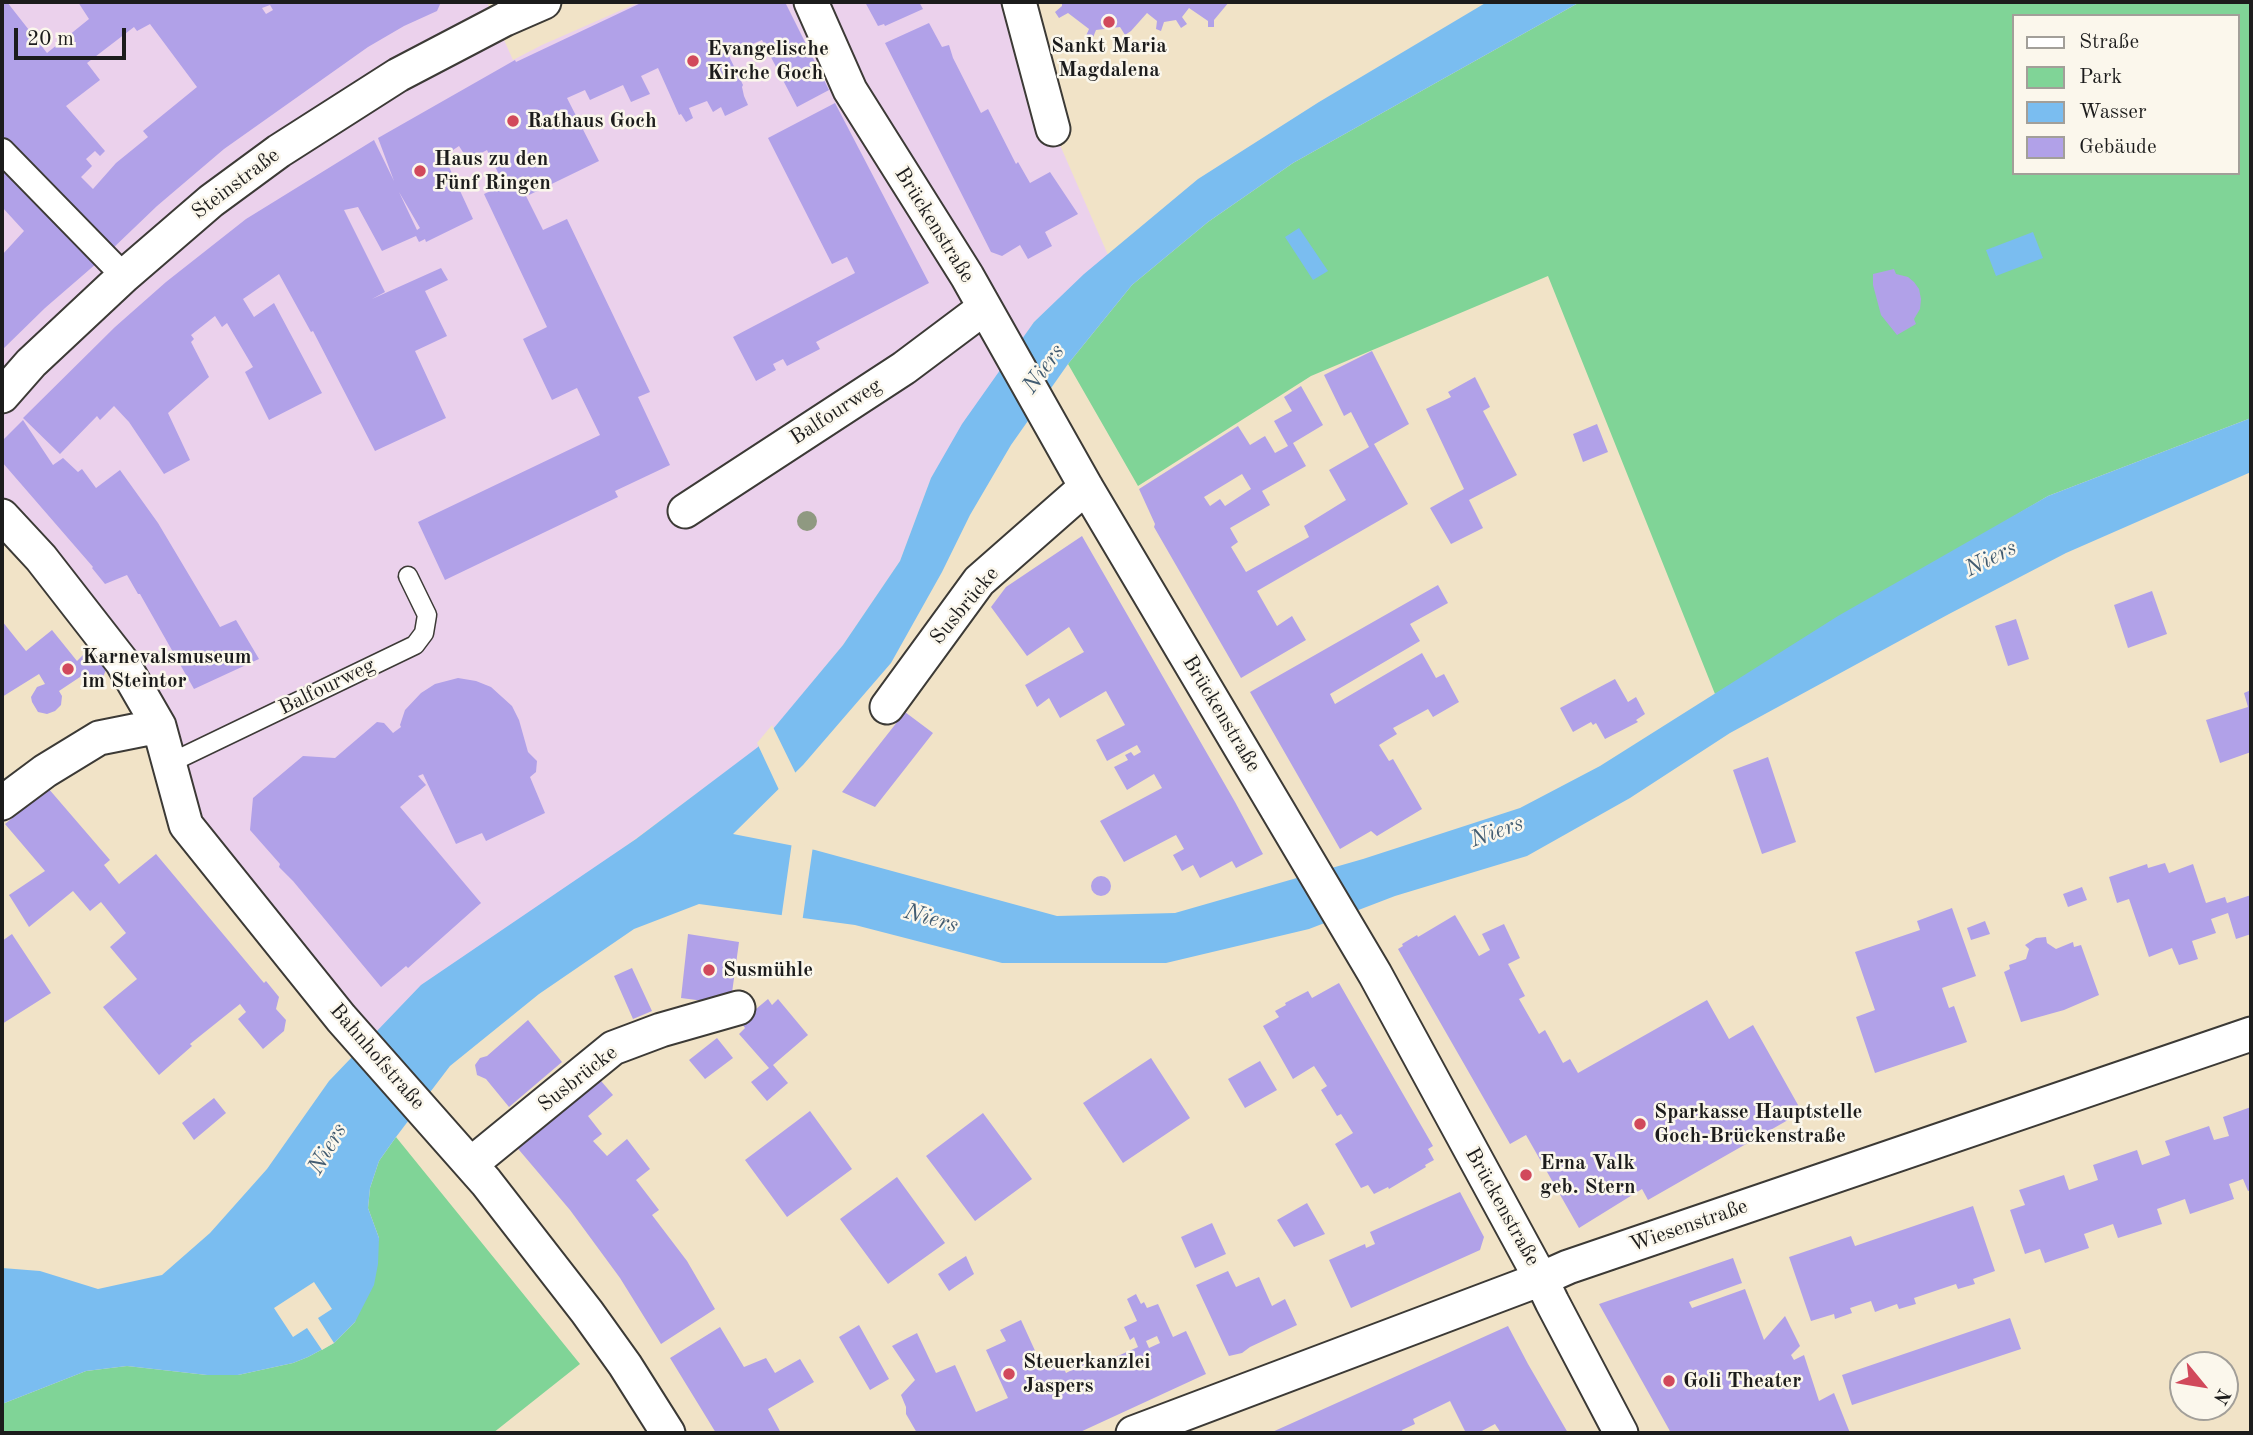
<!DOCTYPE html>
<meta charset="utf-8">
<style>
body{margin:0}
#map{position:relative;width:2253px;height:1435px;overflow:hidden;background:#f1e3c7;font-family:"Old Standard TT",serif}
canvas{display:block}
.frame{position:absolute;inset:0;border:4px solid #1c1c1c;pointer-events:none}
.legend{position:absolute;left:2012px;top:14px;width:228px;height:161px;box-sizing:border-box;background:#fbf7ec;border:2px solid #a29f99;margin:0;padding:9px 12px;list-style:none;font-size:21px;color:#1c1c1c}
.legend li{display:flex;align-items:center;gap:14px;height:35px}
.legend b{width:35px;border:2px solid #a29f99}
.north{position:absolute;left:2169px;top:1351px;width:70px;height:70px;box-sizing:border-box;background:#fbf7ec;border:2px solid #a29f99;border-radius:50%;rotate:120deg;font-size:19px;font-weight:700;line-height:28px;text-align:center;color:#1c1c1c}
.north::after{content:'';display:block;margin:auto;width:24px;height:32px;background:#d1495b;clip-path:polygon(50% 0,100% 100%,50% 72%,0 100%)}
.scale{position:absolute;left:14px;top:28px;width:112px;height:32px;box-sizing:border-box;border:4px solid #1c1c1c;border-top:0;padding-left:9px;font-size:21px;line-height:24px;white-space:nowrap;color:#1c1c1c;-webkit-text-stroke:5px #fbf7ec;paint-order:stroke}
</style>
<div id="map">
<canvas width="2253" height="1435"></canvas>
<div class="frame"></div>
<ul class="legend">
<li><b style="height:9px;background:#fff"></b>Straße</li>
<li><b style="height:19px;background:#80d497"></b>Park</li>
<li><b style="height:19px;background:#7abdf0"></b>Wasser</li>
<li><b style="height:19px;background:#b1a1e8"></b>Gebäude</li>
</ul>
<div class="north">N</div>
<div class="scale">20 m</div>
</div>
<script>
const c = document.querySelector('canvas').getContext('2d');
c.lineJoin = 'round';
function fill(path, color) {
  c.fillStyle = color;
  c.fill(path, 'evenodd');
}
function poly(rows) {
  const path = new Path2D();
  for (const r of rows) {
    if (r.length === 3) {
      path.moveTo(r[0] + r[2], r[1]);
      path.arc(r[0], r[1], r[2], 0, 2 * Math.PI);
      continue;
    }
    path.moveTo(r[0], r[1]);
    for (let i = 2; i < r.length; i += 2) path.lineTo(r[i], r[i + 1]);
  }
  return path;
}
function trace(path, color, width, dash) {
  c.strokeStyle = color;
  c.lineWidth = width;
  c.lineCap = dash ? 'butt' : 'round';
  c.setLineDash(dash || []);
  c.stroke(path);
}
function write(font, color, halo, rows, align = 'center') {
  c.font = font + ' "Old Standard TT",serif';
  c.lineWidth = 5;
  c.setLineDash([]);
  c.textBaseline = 'middle';
  c.strokeStyle = halo;
  c.fillStyle = color;
  for (const [text, x, y, turn = 0] of rows) {
    c.save();
    c.translate(x, y);
    c.rotate((+turn || 0) * Math.PI / 180);
    c.textAlign = isNaN(turn) ? turn : align;
    if (halo) c.strokeText(text, 0, 0);
    c.fillText(text, 0, 0);
    c.restore();
  }
}
const built = poly([
 [2,2,487,2,513,60,542,45,640,2,1019,2,1053,129,1108,255,1034,322,931,478,900,561,843,645,758,748,379,1029,364,1043,186,825,159,726,2,516]
]);
const green = poly([
 [1580,2,2251,2,2251,418,2048,496,1715,694,1548,276,1311,376,1138,486,1068,364,1132,285,1208,222,1293,163],
 [2013,16,2237,16,2237,173,2013,173],
 [396,1137,580,1364,493,1433,2,1433,2,1404,86,1371,127,1366,207,1375,238,1375,293,1363,308,1357,334,1343,355,1322,379,1238,368,1208,370,1188,379,1161]
]);
const water = poly([
 [1487,2,1580,2,1293,163,1208,222,1132,285,1068,364,1011,445,970,515,942,572,891,663,803,765,733,834,815,850,1057,916,1175,913,1363,859,1520,808,1600,766,1838,616,2048,496,2251,418,2251,472,2066,553,1949,614,1730,733,1630,798,1527,856,1395,896,1309,929,1166,963,1002,963,855,925,699,904,634,929,539,994,450,1066,396,1137,379,1161,370,1188,368,1208,379,1238,378,1264,374,1285,355,1322,334,1343,308,1357,293,1363,238,1375,207,1375,127,1366,86,1371,2,1404,2,1268,40,1271,98,1289,162,1275,210,1233,267,1169,329,1081,421,985,636,839,758,747,843,645,900,561,931,478,962,424,1034,322,1084,274,1198,179,1319,102],
 [1299,228,1328,271,1313,280,1285,237],
 [2033,232,2043,258,1996,276,1986,250]
]);
const pier = poly([
 [772,725,797,776,780,792,757,743],
 [792,842,813,846,802,923,781,920],
 [314,1282,332,1309,318,1318,334,1343,322,1350,307,1328,293,1337,274,1308]
]);
const building = poly([
 [2,2,7,2,47,53,89,19,78,2,441,2,437,11,404,26,368,47,224,149,157,206,110,251,26,164,2,134],
 [270,5,273,10,266,14,262,8],
 [150,24,197,87,143,131,148,137,116,163,93,189,81,177,92,166,86,159,95,151,100,156,105,151,66,106,100,80,87,63,134,27,137,31],
 [643,2,785,2,829,90,797,107,762,40,728,54,743,85,742,87,744,96,748,105,725,116,721,107,713,112,707,101,689,108,693,118,686,122,681,114,679,115,658,68,641,76,650,94,631,102,623,85,590,100,585,90,567,98,599,161,529,195,527,191,524,192,543,230,567,219,650,392,638,397,670,465,615,491,618,497,445,580,418,522,600,435,577,388,552,400,523,339,547,327,484,194,504,185,487,150,468,160,459,146,444,156,473,219,426,242,425,239,419,242,416,236,382,251,358,207,344,210,385,292,372,299,441,268,448,280,425,291,447,336,415,351,446,418,375,451,313,331,311,332,279,274,243,299,254,317,274,303,322,393,269,420,245,372,253,367,227,323,222,327,215,316,191,335,194,339,191,342,209,377,168,413,190,460,164,474,129,422,114,406,100,420,97,416,60,454,23,418,115,327,166,282,246,219,374,140,394,181,378,138,515,60,516,62],
 [399,192,420,228,417,230],
 [865,2,919,2,923,9,885,26,884,24,878,26],
 [1062,2,1229,2,1214,20,1214,27,1208,27,1208,21,1189,8,1182,17,1187,24,1181,28,1176,20,1164,22,1161,31,1156,29,1157,21,1147,13,1131,31,1125,35,1120,27,1096,30,1092,40,1085,38,1089,29,1068,13,1059,18,1055,12,1062,6],
 [929,23,942,47,949,45,953,58,981,113,988,109,1016,164,1018,162,1030,183,1050,172,1078,214,1045,232,1052,246,1028,259,1020,245,1002,256,991,252,885,43],
 [835,103,929,283,816,342,820,349,787,366,783,359,773,364,776,370,756,381,733,337,855,273,847,257,832,264,768,138],
 [2,161,97,263,45,308,2,350,2,255,24,231,2,207],
 [1894,269,1896,274,1908,277,1914,282,1919,289,1921,299,1920,309,1914,319,1916,324,1897,335,1881,315,1873,285,1873,274],
 [1372,351,1409,424,1374,444,1408,504,1257,591,1277,626,1292,616,1306,640,1241,678,1154,527,1155,524,1139,489,1238,426,1250,445,1265,436,1275,453,1288,446,1274,421,1292,411,1284,397,1301,386,1323,425,1293,443,1306,466,1262,491,1270,505,1230,528,1238,542,1231,547,1246,572,1309,537,1304,526,1346,500,1329,470,1369,447,1351,412,1344,416,1324,375],
 [1242,474,1251,489,1225,506,1220,499,1210,506,1204,497],
 [1475,377,1490,407,1483,411,1517,475,1469,500,1483,528,1451,544,1430,508,1464,489,1426,409,1451,397,1448,392],
 [23,420,53,465,63,458,78,472,82,469,96,488,120,470,158,523,220,627,236,620,259,659,194,689,140,594,138,594,127,575,105,584,92,568,93,567,2,462,2,441],
 [1597,424,1608,452,1583,462,1573,434],
 [1082,536,1235,802,1263,854,1236,868,1232,861,1200,878,1193,865,1182,871,1173,855,1184,849,1176,835,1124,862,1100,821,1162,788,1154,774,1127,790,1114,767,1128,760,1125,755,1131,752,1134,756,1141,752,1137,745,1107,761,1096,740,1125,725,1106,691,1060,718,1049,698,1037,707,1025,685,1084,652,1069,627,1027,656,991,607,1006,587],
 [1438,585,1448,603,1410,624,1420,641,1330,694,1335,704,1422,653,1436,678,1444,674,1459,702,1433,717,1428,709,1393,728,1397,734,1379,745,1389,761,1393,759,1422,809,1377,836,1371,831,1340,849,1250,692],
 [2152,591,2167,634,2128,648,2114,605],
 [2016,619,2029,659,2008,666,1995,626],
 [2,621,26,651,52,630,77,661,85,653,97,652,106,663,106,670,103,677,92,682,83,680,80,677,59,691,62,696,61,705,55,711,47,714,38,712,32,702,31,697,37,687,45,684,39,674,2,697],
 [458,678,476,681,491,687,512,706,519,720,528,752,537,761,536,772,530,777,545,813,486,841,482,833,456,844,423,774,418,776,426,785,400,807,481,903,408,968,406,966,381,987,293,881,279,867,280,864,250,830,253,798,303,756,335,758,377,722,384,723,393,733,401,727,400,725,405,710,421,693,435,684],
 [1615,679,1628,702,1636,697,1645,714,1636,720,1638,722,1605,739,1596,723,1593,725,1591,722,1573,732,1560,708],
 [2251,690,2251,752,2220,763,2206,720,2248,707,2244,693],
 [905,712,933,733,875,807,842,792],
 [1768,757,1796,842,1762,854,1733,770],
 [48,788,110,860,104,865,119,884,156,854,264,983,266,981,279,997,276,1009,286,1020,284,1031,263,1049,238,1019,246,1012,240,1004,190,1044,192,1046,159,1075,103,1007,137,979,110,947,126,933,101,902,90,911,73,891,29,927,9,895,45,871,5,824],
 [2165,863,2169,873,2193,864,2206,903,2225,897,2227,903,2251,895,2251,934,2236,939,2228,913,2211,919,2216,933,2192,941,2198,959,2179,965,2172,948,2149,957,2129,899,2117,903,2109,877,2147,864,2148,868],
 [1101,886,10],
 [2082,887,2087,900,2068,907,2063,894],
 [1952,908,1976,976,1942,988,1949,1008,1954,1006,1967,1042,1875,1073,1856,1017,1875,1010,1855,952,1920,930,1917,921],
 [1455,915,1479,956,1490,950,1482,934,1504,924,1520,958,1508,964,1525,996,1519,999,1539,1034,1545,1030,1563,1063,1570,1059,1578,1073,1707,1000,1729,1039,1753,1025,1802,1112,1648,1200,1642,1189,1579,1228,1526,1135,1510,1144,1398,949,1403,946,1402,944,1417,935,1418,937],
 [1985,921,1990,934,1971,940,1967,928],
 [12,934,51,993,2,1024,2,941],
 [688,934,739,942,731,1000,727,1004,681,998],
 [2046,937,2047,943,2056,949,2073,942,2074,947,2081,945,2099,995,2064,1010,2021,1022,2004,972,2010,969,2009,965,2026,959,2029,949,2025,945,2036,938],
 [632,968,652,1011,633,1019,614,976],
 [1339,983,1433,1146,1428,1149,1434,1160,1425,1165,1426,1167,1389,1189,1388,1187,1374,1194,1368,1185,1361,1188,1335,1144,1353,1133,1341,1114,1337,1116,1321,1090,1327,1086,1314,1066,1293,1079,1263,1026,1279,1017,1275,1011,1286,1005,1285,1003,1308,991,1312,998],
 [768,999,772,1005,778,999,808,1035,773,1065,788,1083,767,1101,751,1082,769,1068,739,1034,745,1028,741,1022,750,1003,756,1009],
 [528,1020,562,1062,509,1107,486,1079,477,1075,475,1065,480,1058,487,1056],
 [717,1038,733,1058,705,1079,689,1060],
 [1151,1058,1190,1118,1123,1163,1083,1103],
 [1260,1061,1277,1090,1245,1108,1228,1079],
 [596,1075,613,1095,588,1116,602,1134,593,1141,607,1156,627,1139,650,1169,636,1180,659,1210,652,1215,687,1261,715,1309,661,1344,620,1278,570,1210,514,1144],
 [214,1098,226,1113,194,1140,182,1123],
 [2251,1107,2251,1190,2248,1191,2243,1179,2229,1184,2234,1199,2190,1214,2185,1199,2157,1209,2162,1224,2118,1238,2113,1224,2084,1234,2089,1248,2045,1263,2040,1249,2025,1254,2010,1210,2025,1205,2019,1190,2064,1175,2069,1190,2098,1180,2093,1165,2137,1150,2142,1165,2170,1155,2165,1141,2209,1126,2214,1140,2229,1136,2223,1117],
 [810,1111,852,1169,787,1217,745,1160],
 [983,1113,1032,1179,975,1221,926,1156],
 [897,1177,945,1243,888,1284,840,1219],
 [1460,1192,1484,1237,1480,1250,1351,1308,1329,1260,1365,1244,1366,1248,1375,1244,1370,1232],
 [1307,1203,1325,1234,1294,1247,1277,1220],
 [1973,1206,1995,1271,1973,1279,1975,1284,1958,1289,1956,1284,1914,1298,1916,1304,1899,1309,1897,1304,1875,1312,1871,1301,1850,1308,1852,1313,1835,1319,1834,1314,1811,1321,1789,1257,1851,1236,1855,1246],
 [1212,1223,1226,1254,1195,1268,1181,1237],
 [966,1256,974,1274,949,1291,938,1274],
 [1733,1258,1742,1283,1689,1302,1692,1308,1745,1289,1764,1340,1785,1316,1800,1346,1791,1355,1794,1360,1804,1355,1819,1401,1834,1393,1850,1433,1671,1433,1599,1304],
 [1228,1271,1236,1287,1259,1277,1272,1306,1285,1299,1297,1325,1250,1347,1242,1353,1229,1356,1196,1285],
 [1136,1294,1141,1304,1144,1302,1147,1308,1158,1304,1173,1337,1186,1331,1206,1374,1078,1433,917,1433,906,1414,906,1407,901,1395,915,1380,892,1346,917,1333,936,1373,955,1365,976,1412,1008,1398,986,1350,1006,1341,1000,1330,1021,1320,1042,1366,1059,1358,1066,1373,1095,1358,1100,1370,1113,1364,1111,1359,1138,1347,1134,1337,1130,1340,1124,1327,1137,1321,1127,1299],
 [1157,1336,1160,1343,1149,1348,1146,1341],
 [2010,1318,2021,1349,1852,1405,1842,1375],
 [859,1325,889,1379,870,1390,839,1337],
 [1508,1326,1528,1364,1568,1433,1501,1433,1495,1424,1478,1433,1466,1433,1450,1401,1413,1419,1415,1424,1402,1430,1403,1433,1270,1433],
 [720,1327,744,1367,766,1358,775,1373,800,1359,814,1382,768,1409,781,1433,716,1433,670,1358]
]);
const service = poly([
 [170,763,415,645,424,633,427,615,408,576]
]);
const pedestrian = poly([
 [2,151,124,276]
]);
const minor = poly([
 [811,2,850,90,967,276,1086,487,1375,974,1541,1279,1552,1302,1621,1433],
 [1019,2,1053,129],
 [2,396,31,363,124,276,211,201,279,151,398,75,505,19,544,2],
 [685,511,904,368,984,308],
 [2,516,41,558,122,662,159,726,186,825,341,1018,486,1182,587,1312,625,1365,668,1433],
 [887,707,979,581,1086,487],
 [2,803,45,771,99,738,159,726],
 [471,1164,613,1048,661,1030,738,1008],
 [1133,1433,1541,1279,1568,1267,2251,1034]
]);
const trees = [
 [807,521]
];
const markers = [
 [1109,22,7,"#d1495b"],
 [693,61,7,"#d1495b"],
 [513,121,7,"#d1495b"],
 [420,171,7,"#d1495b"],
 [68,669,7,"#d1495b"],
 [709,970,7,"#d1495b"],
 [1640,1124,7,"#d1495b"],
 [1526,1175,7,"#d1495b"],
 [1009,1374,7,"#d1495b"],
 [1669,1381,7,"#d1495b"]
];
const poiNames = [
 ["Sankt Maria",1109,46,"center"],
 ["Magdalena",1109,70,"center"],
 ["Evangelische",707,49],
 ["Kirche Goch",707,73],
 ["Rathaus Goch",527,121],
 ["Haus zu den",434,159],
 ["Fünf Ringen",434,183],
 ["Karnevalsmuseum",82,657],
 ["im Steintor",82,681],
 ["Susmühle",723,970],
 ["Sparkasse Hauptstelle",1654,1112],
 ["Goch-Brückenstraße",1654,1136],
 ["Erna Valk",1540,1163],
 ["geb. Stern",1540,1187],
 ["Steuerkanzlei",1023,1362],
 ["Jaspers",1023,1386],
 ["Goli Theater",1683,1381]
];
const streetNames = [
 ["Steinstraße",236,184,-37],
 ["Brückenstraße",934,225,58],
 ["Balfourweg",836,412,-33],
 ["Susbrücke",965,606,-50],
 ["Balfourweg",327,687,-26],
 ["Brückenstraße",1221,714,59],
 ["Bahnhofstraße",377,1057,49],
 ["Susbrücke",578,1079,-38],
 ["Brückenstraße",1502,1207,61],
 ["Wiesenstraße",1689,1226,-19]
];
const waterNames = [
 ["Niers",1044,369,-54],
 ["Niers",1991,559,-27],
 ["Niers",1497,832,-20],
 ["Niers",931,919,16],
 ["Niers",328,1149,-60]
];
fill(built, '#ebd1ec');
fill(green, '#80d497');
fill(water, '#7abdf0');
fill(pier, '#f1e3c7');
fill(building, '#b1a1e8');
trace(service, '#3c3a36', 21);
trace(pedestrian, '#3c3a36', 28);
trace(minor, '#3c3a36', 37);
trace(service, '#fff', 18);
trace(pedestrian, '#fff', 24);
trace(minor, '#fff', 33);
c.fillStyle = '#8f9981';
for (const [x, y] of trees) {
  c.beginPath();
  c.arc(x, y, 10, 0, 2 * Math.PI);
  c.fill();
}
for (const [x, y, r, color] of markers) {
  const dot = new Path2D();
  dot.arc(x, y, r, 0, 2 * Math.PI);
  c.fillStyle = color;
  c.fill(dot);
  trace(dot, '#fbf7ec', 2.5);
}
write('bold 21px', '#1c1c1c', '#fbf7ec', poiNames, 'left');
write('21px', '#1c1c1c', '#fbf7ec', streetNames);
write('italic 23px', '#425c71', '#fbf7ec', waterNames);
</script>
